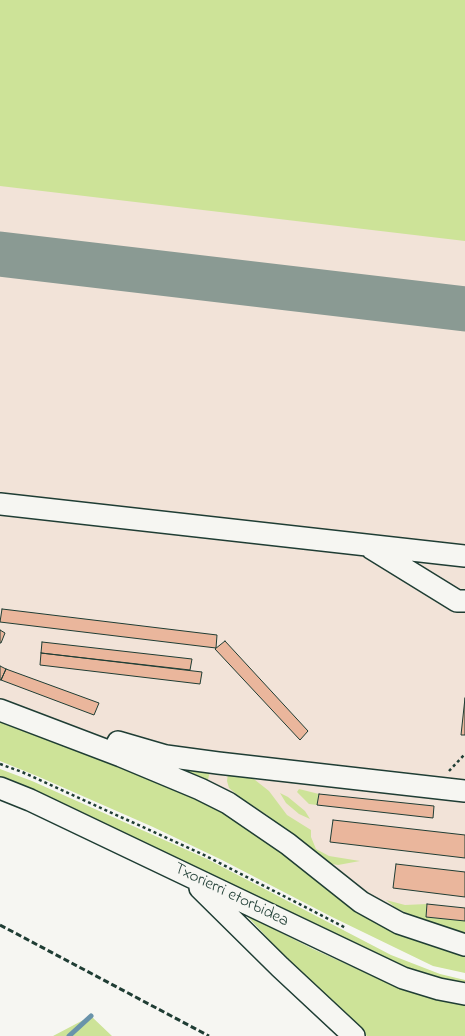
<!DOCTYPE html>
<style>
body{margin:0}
canvas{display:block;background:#f6f6f2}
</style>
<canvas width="465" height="1036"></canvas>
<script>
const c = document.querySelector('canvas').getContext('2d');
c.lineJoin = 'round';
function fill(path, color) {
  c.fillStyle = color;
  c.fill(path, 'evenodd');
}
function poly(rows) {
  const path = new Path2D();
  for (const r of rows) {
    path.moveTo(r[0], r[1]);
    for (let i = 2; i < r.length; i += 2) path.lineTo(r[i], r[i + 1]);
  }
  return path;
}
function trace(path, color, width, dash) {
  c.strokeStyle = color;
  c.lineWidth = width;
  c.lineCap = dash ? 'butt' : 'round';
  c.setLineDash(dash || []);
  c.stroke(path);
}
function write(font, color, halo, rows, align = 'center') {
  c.font = font + ' "Indie Flower",sans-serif';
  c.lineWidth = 4;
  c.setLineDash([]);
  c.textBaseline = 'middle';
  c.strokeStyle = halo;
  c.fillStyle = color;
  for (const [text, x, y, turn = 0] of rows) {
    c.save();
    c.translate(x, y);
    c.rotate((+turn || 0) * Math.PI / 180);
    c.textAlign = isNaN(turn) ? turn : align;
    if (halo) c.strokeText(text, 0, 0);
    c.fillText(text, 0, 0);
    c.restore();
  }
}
const built = poly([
 [0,0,465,0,465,953,0,717]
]);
const green = poly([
 [0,0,465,0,465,241,0,186],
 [0,717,220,805,465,953,465,973,433,966,332,917,222,860,153,827,37,776,0,761],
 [167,766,210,771,207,784],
 [0,769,32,781,207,859,391,955,440,974,465,980,465,987,407,971,205,873,100,821,28,788,0,779],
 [228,773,250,776,269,791,287,815,311,830,311,837,316,849,329,856,360,861,338,865,326,863,267,815,241,798,229,788,227,781],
 [299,789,319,794,317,805,309,804,297,792],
 [280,793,288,797,305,811,310,819,299,814,286,803],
 [386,900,405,905,427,904,426,917,465,921,465,935,432,925,396,908],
 [246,915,313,949,395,986,465,1004,465,1036,367,1036,352,1022,295,967],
 [91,1016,112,1036,53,1036]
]);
const stream = poly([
 [69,1036,91,1016]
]);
const taxiway = poly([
 [0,254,465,309]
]);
const building = poly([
 [2,609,217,635,216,648,0,622,2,609],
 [0,630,5,633,1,643,0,643,0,630],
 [225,641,308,731,300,740,215,649,225,641],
 [42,642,192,659,190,670,41,653,42,642],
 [41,653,202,672,200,684,40,665,41,653],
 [0,666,6,669,1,680,0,680,0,666],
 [6,669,99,703,94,715,1,680,6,669],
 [465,698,465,735,461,735,465,698],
 [319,794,434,806,433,818,317,805,319,794],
 [333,820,465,835,465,858,330,842,333,820],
 [396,864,465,872,465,897,393,888,396,864],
 [427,904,465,908,465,921,426,917,427,904]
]);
const path = poly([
 [0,764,22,772,202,854,346,928],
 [449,771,465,754]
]);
const minor = poly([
 [0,504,465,556],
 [371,548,457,601,465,601],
 [0,710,121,756,200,789,228,803,288,844,361,902,399,923,465,945],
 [118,742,166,756,218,763,465,791],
 [0,788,30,800,403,978,439,989,465,994],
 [200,888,280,967,354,1036]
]);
const rail = poly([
 [0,925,209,1036]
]);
const streetNames = [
 ["Txorierri etorbidea",231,896,26]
];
fill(built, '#f2e3d8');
fill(green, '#cde398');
trace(stream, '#6993aa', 5);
trace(taxiway, '#8a9a93', 45);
fill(building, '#eab69c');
trace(building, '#1f3d34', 1);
trace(minor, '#1f3d34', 24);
trace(path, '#1f3d34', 2.5, [3, 3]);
trace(minor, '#f6f6f2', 21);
trace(rail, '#1f3d34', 3, [6, 3]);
write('17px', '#1f3d34', '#f6f6f2', streetNames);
</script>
